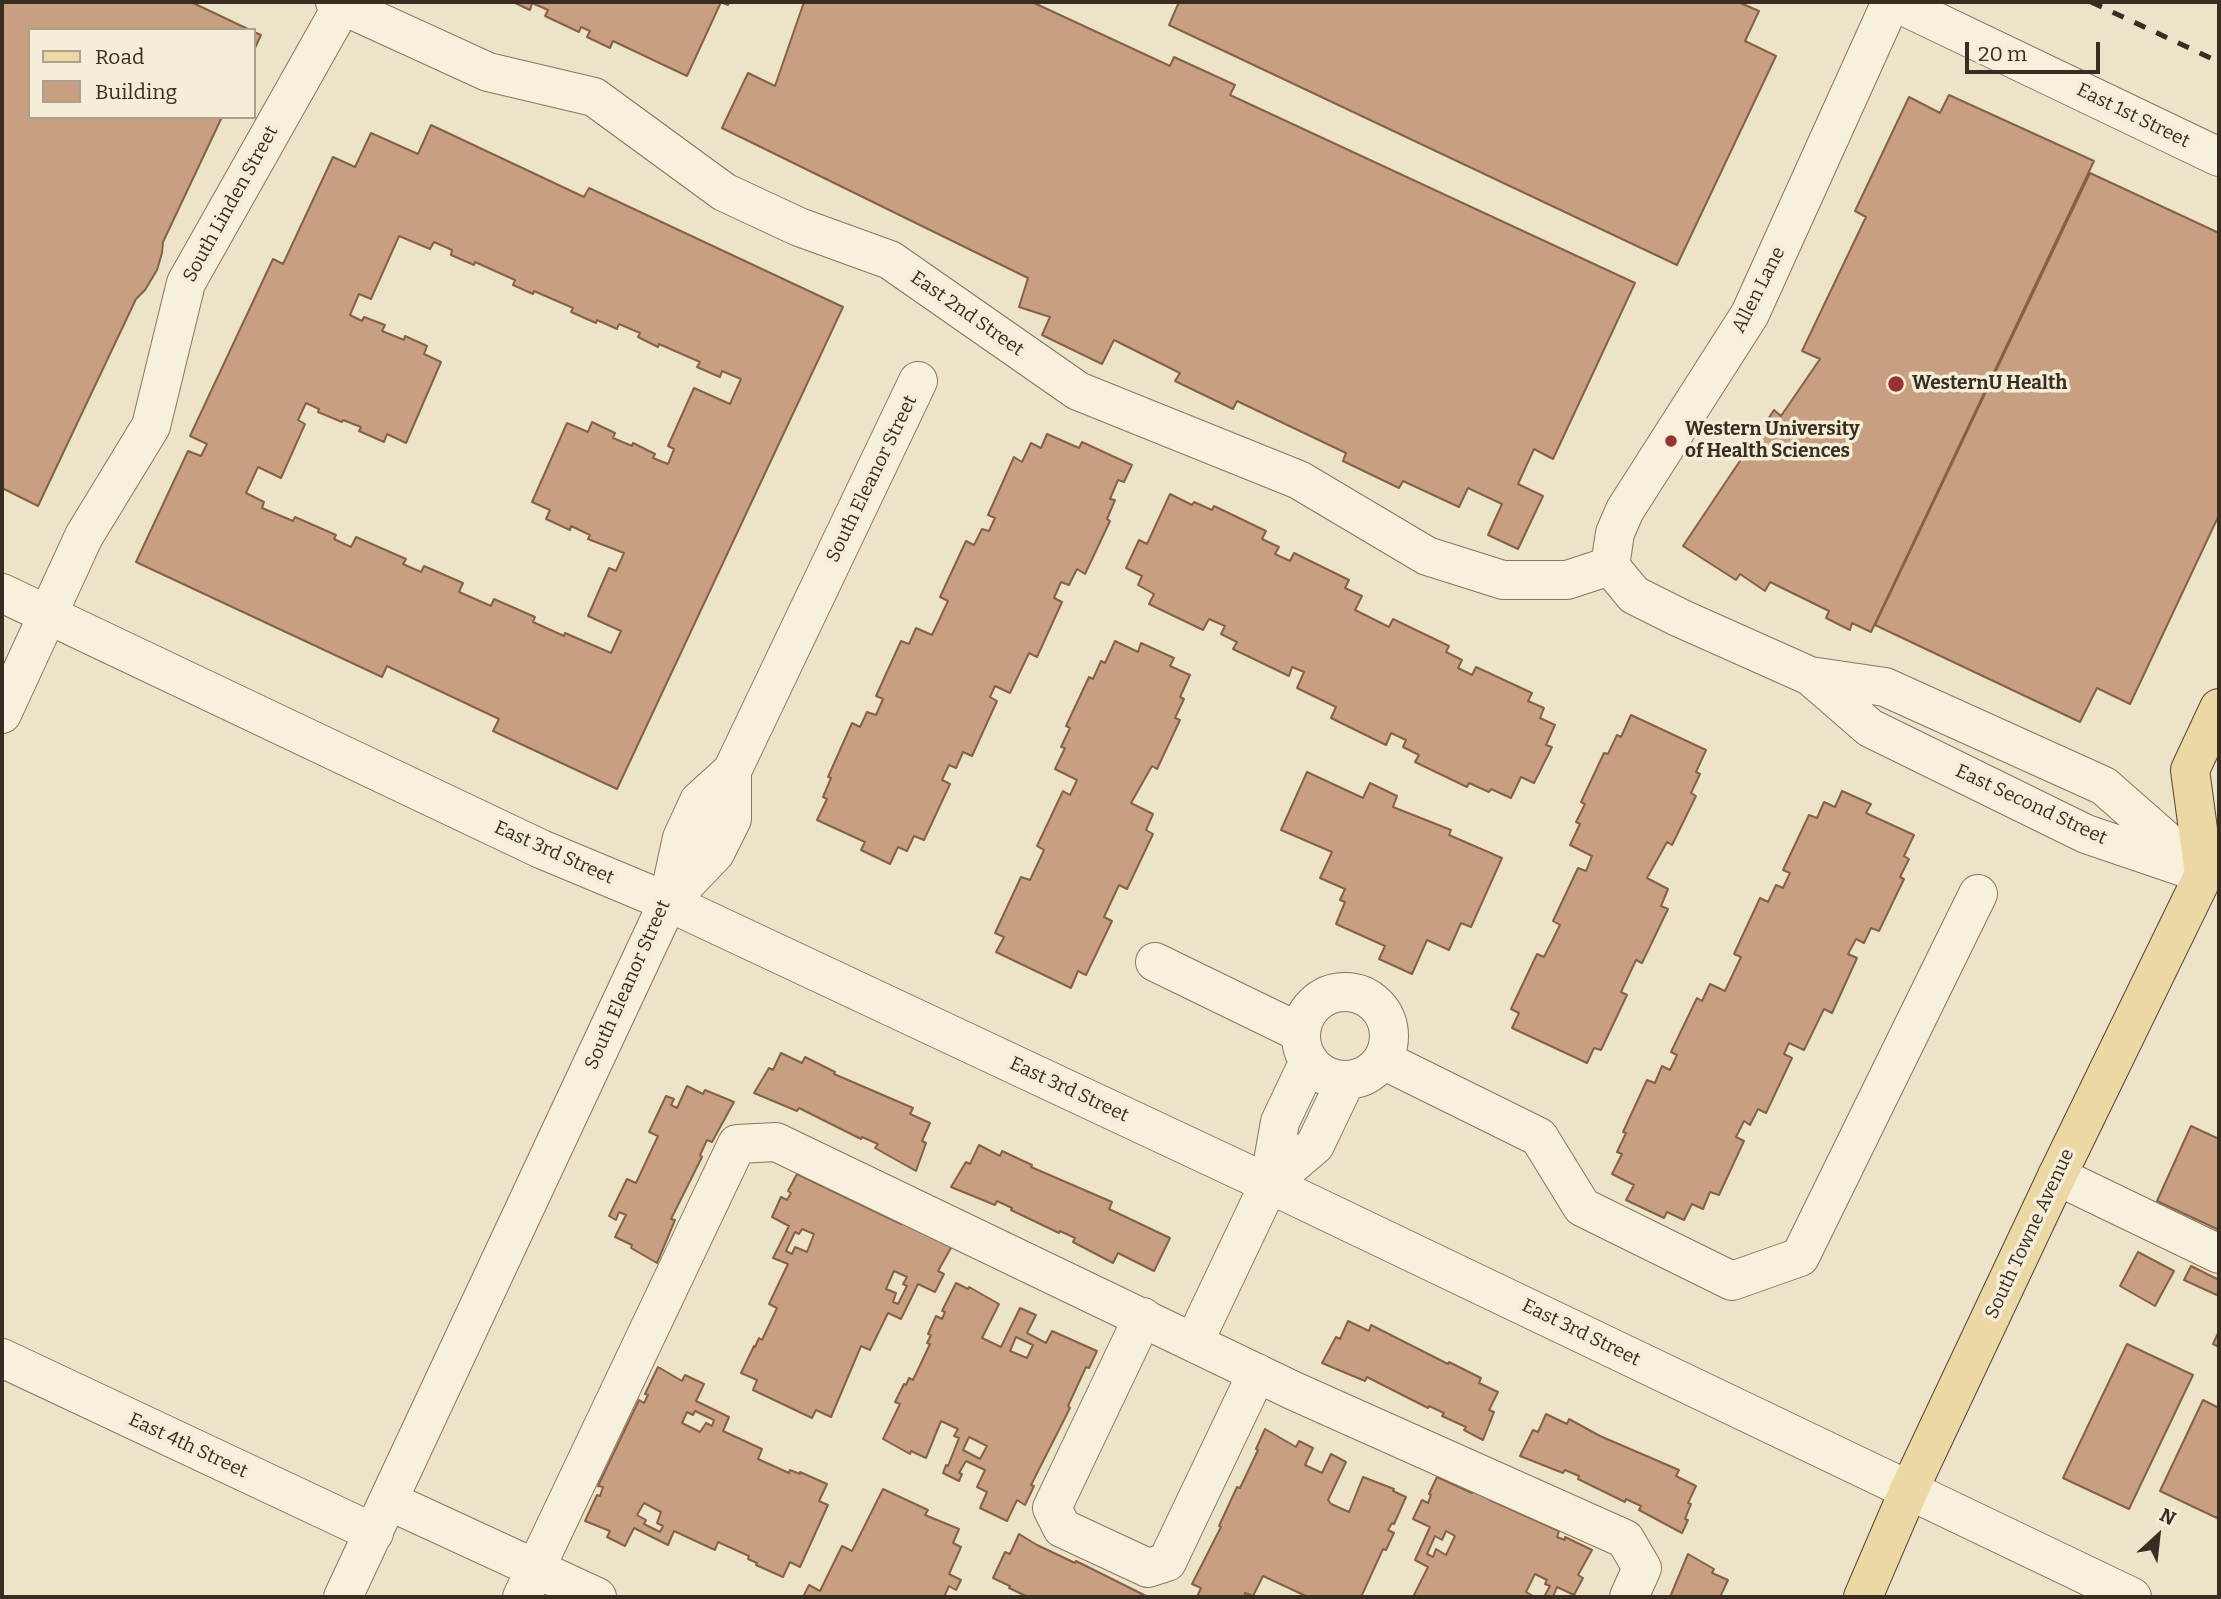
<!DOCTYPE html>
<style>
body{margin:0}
#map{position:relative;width:2221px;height:1599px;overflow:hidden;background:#ece3c9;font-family:Bitter,serif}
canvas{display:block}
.frame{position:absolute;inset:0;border:4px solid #392d21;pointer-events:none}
.legend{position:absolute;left:28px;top:28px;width:228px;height:91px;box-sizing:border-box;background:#f4edd8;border:2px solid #a9a08f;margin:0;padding:9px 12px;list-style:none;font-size:21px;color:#392d21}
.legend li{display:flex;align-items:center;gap:14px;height:35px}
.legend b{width:35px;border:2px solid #a9a08f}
.north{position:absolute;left:2123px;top:1501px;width:70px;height:70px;-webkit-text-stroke:5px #f4edd8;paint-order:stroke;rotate:27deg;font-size:19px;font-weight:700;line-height:28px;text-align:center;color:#392d21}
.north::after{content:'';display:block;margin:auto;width:24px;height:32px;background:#392d21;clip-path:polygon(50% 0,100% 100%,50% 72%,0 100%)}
.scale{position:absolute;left:1965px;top:42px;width:135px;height:32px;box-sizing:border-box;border:4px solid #392d21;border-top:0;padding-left:9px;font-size:21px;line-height:24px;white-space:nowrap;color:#392d21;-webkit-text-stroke:5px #f4edd8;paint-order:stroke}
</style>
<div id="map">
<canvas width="2221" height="1599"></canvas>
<div class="frame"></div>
<ul class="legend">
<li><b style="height:9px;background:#ecd8a4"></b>Road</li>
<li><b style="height:19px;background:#c8a081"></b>Building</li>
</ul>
<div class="north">N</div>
<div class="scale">20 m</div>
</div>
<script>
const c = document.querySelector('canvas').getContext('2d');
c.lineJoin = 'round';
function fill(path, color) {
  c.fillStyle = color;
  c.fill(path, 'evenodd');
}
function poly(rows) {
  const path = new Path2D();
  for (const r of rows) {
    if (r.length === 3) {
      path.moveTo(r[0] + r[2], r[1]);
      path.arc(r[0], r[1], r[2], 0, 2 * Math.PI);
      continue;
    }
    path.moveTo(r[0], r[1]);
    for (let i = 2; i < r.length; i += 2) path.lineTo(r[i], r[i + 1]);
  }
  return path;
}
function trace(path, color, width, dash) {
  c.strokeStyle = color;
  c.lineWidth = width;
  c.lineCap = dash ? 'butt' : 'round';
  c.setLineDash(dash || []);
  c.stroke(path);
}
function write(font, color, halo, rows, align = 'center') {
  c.font = font + ' Bitter,serif';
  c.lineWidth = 7;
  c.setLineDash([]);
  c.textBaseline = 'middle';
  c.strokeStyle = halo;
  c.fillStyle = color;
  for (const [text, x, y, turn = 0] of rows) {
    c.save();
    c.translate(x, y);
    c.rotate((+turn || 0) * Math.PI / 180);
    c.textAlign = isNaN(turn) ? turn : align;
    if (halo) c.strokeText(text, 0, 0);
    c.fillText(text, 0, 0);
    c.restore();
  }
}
const building = poly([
 [2,2,191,2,250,30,30,30,30,117,222,117,163,242,162,253,157,270,145,290,136,299,38,506,2,488,2,2],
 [513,2,730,2,728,5,721,2,687,76,613,41,610,48,587,37,590,31,581,27,579,32,545,16,548,10,532,3,530,10,513,2],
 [804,2,1032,2,1170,66,1174,57,1235,85,1230,95,1635,283,1553,459,1534,449,1518,484,1543,496,1518,549,1488,535,1502,504,1468,488,1459,507,1403,481,1399,488,1343,461,1346,453,1237,401,1233,409,1175,381,1180,373,1114,340,1102,364,1042,335,1050,317,1019,307,1028,278,722,128,748,73,775,86,804,2],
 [1179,2,1738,2,1759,11,1745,41,1776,56,1677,265,1169,25,1179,2],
 [254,32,261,35,254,50,254,32],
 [1949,95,2094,161,1871,632,1852,623,1850,630,1826,618,1829,611,1770,582,1765,591,1740,574,1736,580,1683,546,1774,410,1781,416,1820,359,1802,351,1866,217,1855,211,1909,97,1940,113,1949,95],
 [431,125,584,197,589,188,843,307,617,789,493,731,499,719,387,666,382,677,136,562,188,451,201,456,207,444,190,436,273,259,283,264,333,157,355,167,371,133,418,154,431,125],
 [399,236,430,249,434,242,452,250,451,255,474,265,475,262,515,280,513,285,533,294,534,291,573,308,571,312,596,323,597,320,617,329,619,324,640,333,638,337,658,347,659,344,700,362,697,367,720,377,722,371,741,379,730,404,694,388,668,446,674,449,668,464,653,458,655,454,633,443,632,446,613,438,615,433,592,422,588,432,567,423,532,502,550,510,546,519,570,530,571,526,590,535,588,539,624,553,616,571,609,568,588,616,621,631,611,653,565,633,564,636,533,622,535,617,494,599,491,606,459,592,463,583,424,566,421,572,403,564,406,559,356,537,351,547,334,539,336,535,295,517,293,521,262,508,264,502,246,493,258,467,281,478,305,424,298,420,306,403,319,409,318,412,342,422,343,420,361,427,359,431,384,442,387,434,406,443,441,362,424,354,427,346,405,336,404,340,382,331,385,325,364,317,362,321,350,315,359,294,371,299,399,236],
 [2090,173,2219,233,2219,515,2130,704,2097,688,2080,722,1875,625,2090,173],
 [1047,434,1079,448,1082,442,1132,465,1124,482,1118,480,1110,499,1115,500,1107,519,1110,521,1085,574,1077,569,1069,585,1061,582,1054,598,1062,602,1037,657,1029,653,1010,693,995,686,990,697,997,701,972,756,963,752,956,768,949,765,942,780,950,784,924,840,914,836,907,851,898,847,890,864,861,850,865,842,817,820,827,799,823,797,831,778,828,777,852,723,860,727,867,712,876,715,883,699,876,696,901,641,909,644,916,628,932,635,948,601,940,597,966,541,974,545,982,529,989,531,995,518,988,515,1014,457,1022,462,1031,443,1041,448,1047,434],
 [1170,494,1192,505,1194,502,1212,510,1214,506,1266,531,1262,539,1279,547,1275,554,1290,561,1294,553,1349,580,1345,588,1362,596,1355,610,1389,627,1393,619,1449,646,1446,652,1462,660,1458,668,1472,675,1476,667,1532,693,1528,701,1544,708,1540,718,1555,725,1546,745,1552,747,1534,783,1521,777,1511,798,1491,789,1489,792,1469,783,1467,787,1415,762,1419,755,1403,747,1406,740,1391,733,1386,745,1331,718,1336,707,1297,688,1304,672,1292,667,1289,676,1233,649,1237,642,1221,634,1225,626,1209,619,1203,630,1149,604,1154,594,1138,585,1142,576,1126,568,1139,540,1147,544,1170,494],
 [1115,641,1138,652,1141,643,1174,658,1170,666,1190,675,1180,697,1184,699,1175,718,1180,720,1157,769,1152,766,1131,803,1153,814,1146,830,1153,834,1127,889,1119,885,1104,917,1112,921,1086,975,1078,971,1071,988,996,952,1004,937,995,933,1021,877,1030,880,1044,850,1037,846,1063,791,1070,795,1077,780,1055,769,1065,748,1061,747,1070,728,1066,726,1089,677,1093,679,1101,661,1105,663,1115,641],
 [1631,715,1706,750,1696,772,1700,774,1691,793,1696,796,1672,845,1667,842,1647,878,1668,889,1661,906,1668,909,1642,963,1636,960,1621,992,1627,995,1601,1050,1594,1048,1587,1063,1512,1028,1519,1013,1511,1009,1537,954,1544,957,1560,925,1553,921,1578,868,1586,871,1592,856,1570,845,1580,824,1576,822,1585,804,1581,802,1604,753,1608,754,1617,735,1621,737,1631,715],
 [1307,772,1363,798,1370,783,1397,796,1393,807,1451,830,1449,835,1502,858,1471,927,1461,923,1449,950,1427,940,1412,974,1379,959,1385,946,1336,924,1345,902,1340,900,1345,889,1320,878,1332,852,1281,830,1307,772],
 [1842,791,1871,804,1866,813,1914,835,1904,856,1909,859,1900,877,1904,879,1879,931,1871,928,1864,943,1856,939,1848,954,1857,958,1832,1013,1824,1009,1804,1050,1789,1043,1784,1054,1792,1058,1766,1113,1758,1109,1750,1125,1744,1121,1736,1137,1744,1141,1719,1195,1710,1192,1703,1209,1692,1204,1684,1220,1667,1212,1664,1218,1626,1200,1634,1185,1612,1174,1622,1154,1617,1152,1626,1133,1623,1132,1647,1080,1655,1083,1662,1066,1670,1070,1677,1055,1671,1052,1697,998,1702,1001,1710,984,1725,991,1741,957,1734,954,1760,898,1768,902,1776,885,1783,888,1790,873,1783,870,1809,815,1817,818,1824,802,1835,807,1842,791],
 [781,1053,802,1063,805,1057,835,1072,834,1074,913,1108,910,1114,930,1123,922,1141,926,1143,916,1171,875,1148,878,1144,862,1137,861,1139,799,1108,797,1111,754,1093,769,1068,773,1070,781,1053],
 [687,1086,703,1094,705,1090,734,1102,712,1142,707,1140,700,1155,702,1157,671,1219,675,1220,657,1263,631,1248,632,1245,615,1237,626,1215,619,1212,616,1220,609,1216,627,1179,636,1183,658,1136,649,1132,666,1096,674,1099,671,1105,677,1108,687,1086],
 [2191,1126,2219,1139,2219,1230,2157,1201,2191,1126],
 [979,1145,1000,1156,1002,1151,1032,1165,1031,1167,1112,1202,1109,1209,1170,1238,1154,1271,1118,1253,1113,1263,1073,1242,1075,1238,1060,1231,1059,1233,1011,1210,1012,1208,997,1201,995,1205,951,1187,966,1162,970,1164,979,1145],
 [797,1174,901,1224,902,1221,952,1246,938,1271,944,1274,935,1292,918,1284,901,1319,888,1313,870,1350,861,1346,831,1417,816,1410,812,1418,753,1390,757,1380,741,1373,754,1346,755,1347,759,1338,762,1340,777,1308,769,1304,788,1264,773,1258,789,1226,772,1217,781,1197,787,1200,791,1193,788,1191,797,1174],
 [802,1229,814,1234,807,1252,795,1247,792,1254,786,1251,795,1232,799,1234,802,1229],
 [894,1271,907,1277,903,1284,907,1286,898,1304,893,1302,896,1293,886,1289,894,1271],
 [2138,1252,2174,1271,2155,1306,2120,1286,2138,1252],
 [2191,1266,2219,1280,2219,1296,2184,1280,2191,1266],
 [956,1283,968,1289,969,1287,999,1304,982,1338,1001,1347,1020,1308,1036,1315,1027,1333,1046,1343,1052,1331,1097,1351,1089,1368,1086,1367,1068,1406,1070,1408,1031,1485,1034,1486,1025,1505,1017,1500,1007,1521,980,1508,987,1492,977,1487,985,1470,966,1461,959,1473,962,1474,959,1481,943,1473,946,1465,948,1466,959,1438,954,1436,958,1429,941,1421,926,1458,911,1451,910,1454,883,1439,900,1404,895,1402,904,1384,906,1385,909,1378,913,1380,930,1344,927,1343,931,1335,928,1334,936,1316,942,1319,945,1312,942,1311,956,1283],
 [1016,1337,1033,1345,1027,1358,1010,1351,1016,1337],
 [969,1437,987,1446,980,1459,963,1450,969,1437],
 [1348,1321,1369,1331,1371,1325,1448,1364,1449,1362,1481,1378,1479,1383,1498,1392,1489,1410,1494,1412,1483,1440,1464,1430,1466,1427,1442,1416,1444,1413,1429,1406,1428,1408,1367,1377,1365,1381,1322,1363,1336,1337,1340,1339,1348,1321],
 [2219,1331,2219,1347,2213,1344,2219,1331],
 [2127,1344,2193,1375,2129,1509,2063,1478,2127,1344],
 [658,1367,682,1381,685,1375,704,1384,696,1401,729,1417,723,1431,762,1449,758,1459,789,1473,790,1470,800,1474,800,1472,827,1484,819,1501,828,1505,800,1567,790,1562,783,1577,756,1565,757,1563,748,1559,749,1556,718,1542,715,1550,674,1531,668,1545,634,1528,625,1546,607,1537,610,1531,585,1521,597,1495,600,1496,603,1487,598,1486,639,1400,644,1403,648,1395,645,1394,658,1367],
 [695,1411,714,1420,712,1426,706,1423,700,1432,682,1423,687,1412,693,1415,695,1411],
 [644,1503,661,1512,657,1523,663,1526,660,1532,644,1524,646,1520,637,1515,644,1503],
 [2203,1400,2219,1408,2219,1512,2217,1518,2160,1491,2203,1400],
 [1546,1414,1567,1424,1569,1419,1600,1436,1679,1470,1676,1476,1696,1486,1688,1503,1691,1504,1685,1519,1688,1520,1682,1533,1639,1510,1641,1506,1626,1499,1625,1502,1578,1479,1579,1476,1565,1470,1563,1473,1520,1456,1533,1430,1538,1432,1546,1414],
 [1265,1429,1296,1447,1299,1441,1313,1448,1305,1465,1322,1473,1331,1454,1346,1462,1328,1500,1331,1504,1349,1512,1363,1477,1394,1489,1393,1491,1406,1497,1394,1524,1392,1523,1388,1530,1394,1533,1386,1550,1383,1549,1361,1597,1308,1597,1263,1576,1253,1596,1245,1593,1244,1597,1197,1597,1201,1588,1192,1584,1221,1527,1219,1526,1237,1487,1240,1488,1258,1450,1256,1449,1265,1429],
 [1437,1477,1472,1493,1473,1490,1490,1500,1559,1531,1557,1537,1565,1540,1565,1537,1592,1550,1578,1575,1583,1578,1574,1595,1557,1587,1553,1597,1544,1597,1550,1586,1545,1584,1547,1580,1535,1574,1526,1592,1535,1597,1413,1597,1428,1567,1415,1560,1430,1527,1413,1519,1422,1500,1428,1503,1431,1495,1429,1494,1437,1477],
 [1446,1531,1455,1536,1446,1555,1436,1549,1433,1557,1427,1554,1435,1536,1442,1540,1446,1531],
 [883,1489,928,1510,925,1515,959,1529,953,1543,961,1547,949,1574,961,1580,956,1590,949,1586,944,1597,803,1597,809,1585,820,1591,842,1546,852,1551,883,1489],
 [1019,1534,1037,1545,1075,1563,1076,1561,1148,1597,1028,1597,1009,1588,1010,1586,993,1578,1005,1552,1010,1554,1019,1534],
 [1688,1554,1714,1569,1712,1573,1728,1580,1720,1597,1670,1597,1688,1554]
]);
const minor = poly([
 [335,2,488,72,594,97,724,192,799,227,890,260,1078,391,1299,480,1427,556,1503,580,1567,580,1610,566],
 [1895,2,2219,157],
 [1610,566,1634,595,1680,618,1810,676,1885,687,2104,786,2204,874],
 [1610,566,1615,533,1625,510,1750,314,1891,2],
 [2,593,541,849,668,902,1269,1184,2132,1597],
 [1810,676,1870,728,2086,834,2189,869],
 [2,714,84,536,151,426,186,283,342,6],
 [668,902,715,853,732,819,732,771],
 [1155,962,1301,1033],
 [1345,1036,44],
 [1383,1060,1539,1137,1582,1207,1732,1281,1800,1257,1978,894],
 [2057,1176,2219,1254],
 [1269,1184,1315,1145,1346,1080],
 [1143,1317,1052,1508,1062,1528,1148,1568,1167,1562,1257,1373],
 [1194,1342,1269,1184,1280,1122,1309,1061],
 [2,1358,374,1533],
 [389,1501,597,1597],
 [343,1597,668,902,682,838,699,801,732,771,918,381],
 [522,1597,737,1144,776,1142,1294,1391,1625,1539,1642,1568,1629,1597]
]);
const major = poly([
 [2204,874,2190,770,2219,708],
 [1863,1597,1909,1490,2057,1176,2204,874,2219,862]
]);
const rail = poly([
 [2091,2,2219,62]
]);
const markers = [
 [1896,384,9,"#933432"],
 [1671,441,7,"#933432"]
];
const streetNames = [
 ["East 1st Street",2133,116,26],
 ["South Linden Street",231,204,-61],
 ["Allen Lane",1759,290,-63],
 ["East 2nd Street",967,314,35],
 ["South Eleanor Street",872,479,-64],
 ["East Second Street",2031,805,25],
 ["East 3rd Street",554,853,24],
 ["South Eleanor Street",628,985,-66],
 ["East 3rd Street",1069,1090,25],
 ["South Towne Avenue",2030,1234,-65],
 ["East 3rd Street",1581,1333,26],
 ["East 4th Street",188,1446,25]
];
const poiNames = [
 ["WesternU Health",1912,384],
 ["Western University",1685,430],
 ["of Health Sciences",1685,452]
];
fill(building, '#c8a081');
trace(building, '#856146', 2);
trace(minor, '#88755f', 40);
trace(major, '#564432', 40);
trace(minor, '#f7f0dc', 38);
trace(major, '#ecd8a4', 38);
trace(rail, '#392d21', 5, [12, 12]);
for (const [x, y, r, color] of markers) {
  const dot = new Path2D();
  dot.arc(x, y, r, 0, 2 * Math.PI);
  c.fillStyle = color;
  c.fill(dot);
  trace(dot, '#f4edd8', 2.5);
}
write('19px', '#392d21', '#f4edd8', streetNames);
write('bold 19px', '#392d21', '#f4edd8', poiNames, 'left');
</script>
